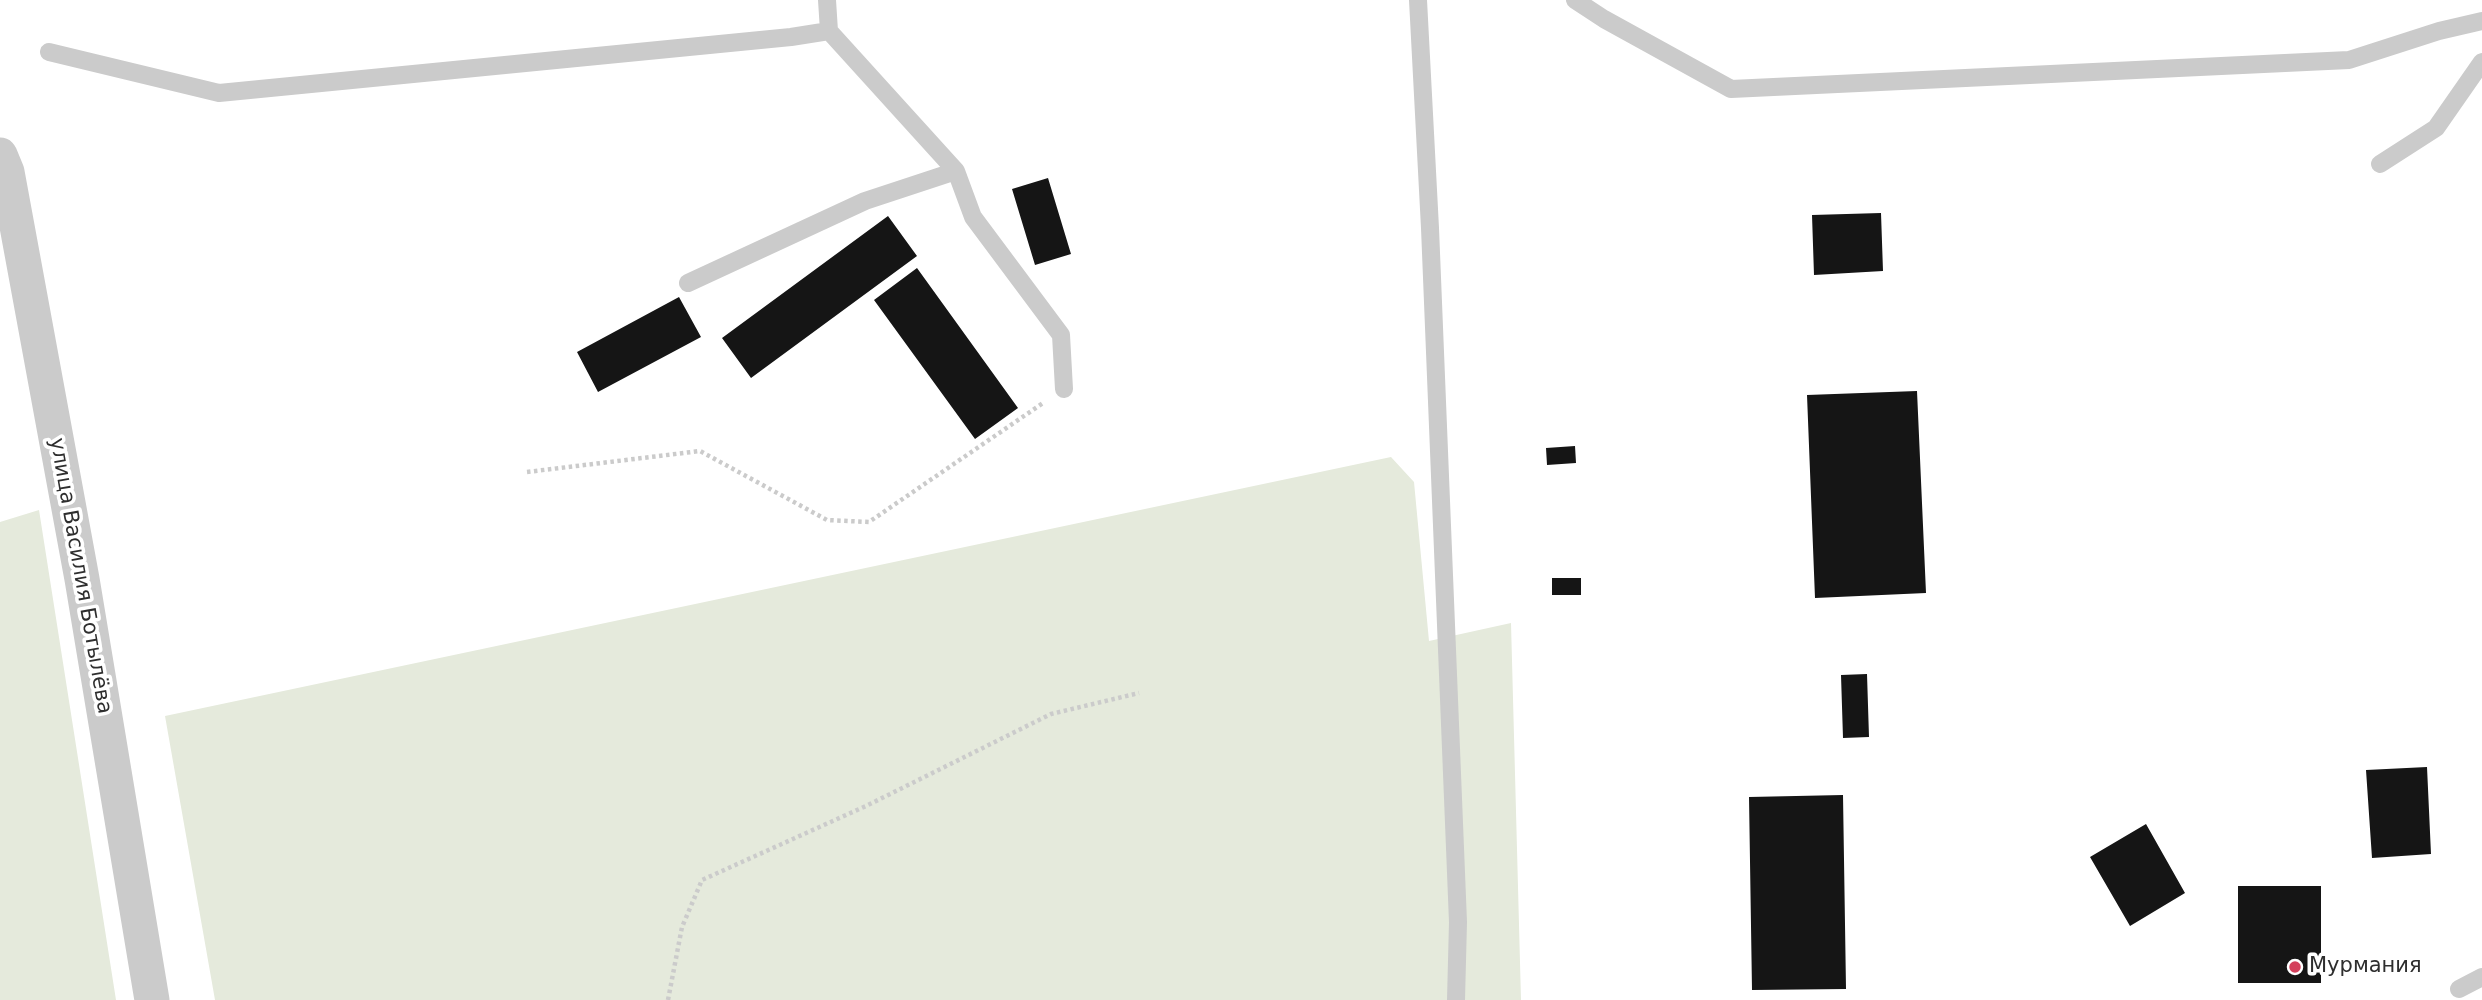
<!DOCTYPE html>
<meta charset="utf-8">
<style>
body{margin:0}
canvas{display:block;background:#fff}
</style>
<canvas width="2482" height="1000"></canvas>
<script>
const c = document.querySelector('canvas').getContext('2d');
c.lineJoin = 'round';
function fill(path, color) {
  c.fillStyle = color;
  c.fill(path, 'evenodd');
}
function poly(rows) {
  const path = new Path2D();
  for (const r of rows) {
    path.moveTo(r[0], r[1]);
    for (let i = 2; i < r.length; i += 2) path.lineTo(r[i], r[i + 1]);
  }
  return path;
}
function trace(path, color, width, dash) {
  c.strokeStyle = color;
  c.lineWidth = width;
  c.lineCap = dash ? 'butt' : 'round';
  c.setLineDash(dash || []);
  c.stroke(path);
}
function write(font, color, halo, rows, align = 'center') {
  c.font = font + ' "DejaVu Sans",sans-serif';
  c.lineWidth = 7;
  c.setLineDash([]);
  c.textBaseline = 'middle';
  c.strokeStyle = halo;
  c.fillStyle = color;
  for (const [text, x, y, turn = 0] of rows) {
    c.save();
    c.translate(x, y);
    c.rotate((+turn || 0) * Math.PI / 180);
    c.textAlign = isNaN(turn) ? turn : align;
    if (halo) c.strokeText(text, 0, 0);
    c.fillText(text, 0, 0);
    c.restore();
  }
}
const green = poly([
 [1391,457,1414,482,1429,641,1511,623,1521,1000,215,1000,165,716],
 [39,510,116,1000,0,1000,0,522]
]);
const building = poly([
 [1048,178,1071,254,1035,265,1012,189],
 [1881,213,1883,271,1814,275,1812,215],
 [888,216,917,256,751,378,722,338],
 [917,268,1018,408,975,439,874,300],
 [679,297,701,337,598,392,577,352],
 [1917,391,1926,593,1815,598,1807,395],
 [1575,446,1576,463,1547,465,1546,448],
 [1552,578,1581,578,1581,595,1552,595],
 [1867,674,1869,737,1843,738,1841,675],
 [2427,767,2431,854,2372,858,2366,770],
 [1843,795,1846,989,1752,990,1749,797],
 [2146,824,2185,893,2130,926,2090,857],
 [2238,886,2321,886,2321,983,2238,983]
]);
const path = poly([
 [527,472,700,451,827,520,869,522,1043,403],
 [668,1000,682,927,702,880,866,806,1051,714,1139,693]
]);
const service = poly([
 [827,0,829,31,956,171,973,217,1061,335,1064,389],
 [1418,0,1430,228,1458,922,1456,1000],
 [1575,0,1604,19,1731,89,2349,60,2439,31,2482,21],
 [49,52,219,93,791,37,829,31],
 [2380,164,2436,128,2482,62],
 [688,283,865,201,956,171],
 [2459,989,2482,977]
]);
const minor = poly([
 [0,155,7,172,82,579,152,1000]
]);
const markers = [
 [2295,967,7,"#d4405c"]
];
const streetNames = [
 ["улица Василия Ботылёва",80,576,80]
];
const poiNames = [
 ["Мурмания",2309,967]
];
fill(green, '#e5eadc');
fill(building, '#151515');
trace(path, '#cbcbcb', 4.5, [3.5, 3.5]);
trace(service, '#cbcbcb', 18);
trace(minor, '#cbcbcb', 35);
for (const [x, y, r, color] of markers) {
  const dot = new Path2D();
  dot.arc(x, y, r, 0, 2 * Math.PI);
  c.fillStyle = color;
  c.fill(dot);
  trace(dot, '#fff', 2.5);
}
write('21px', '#2e2e2e', '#fff', streetNames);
write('21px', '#2e2e2e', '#fff', poiNames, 'left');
</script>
